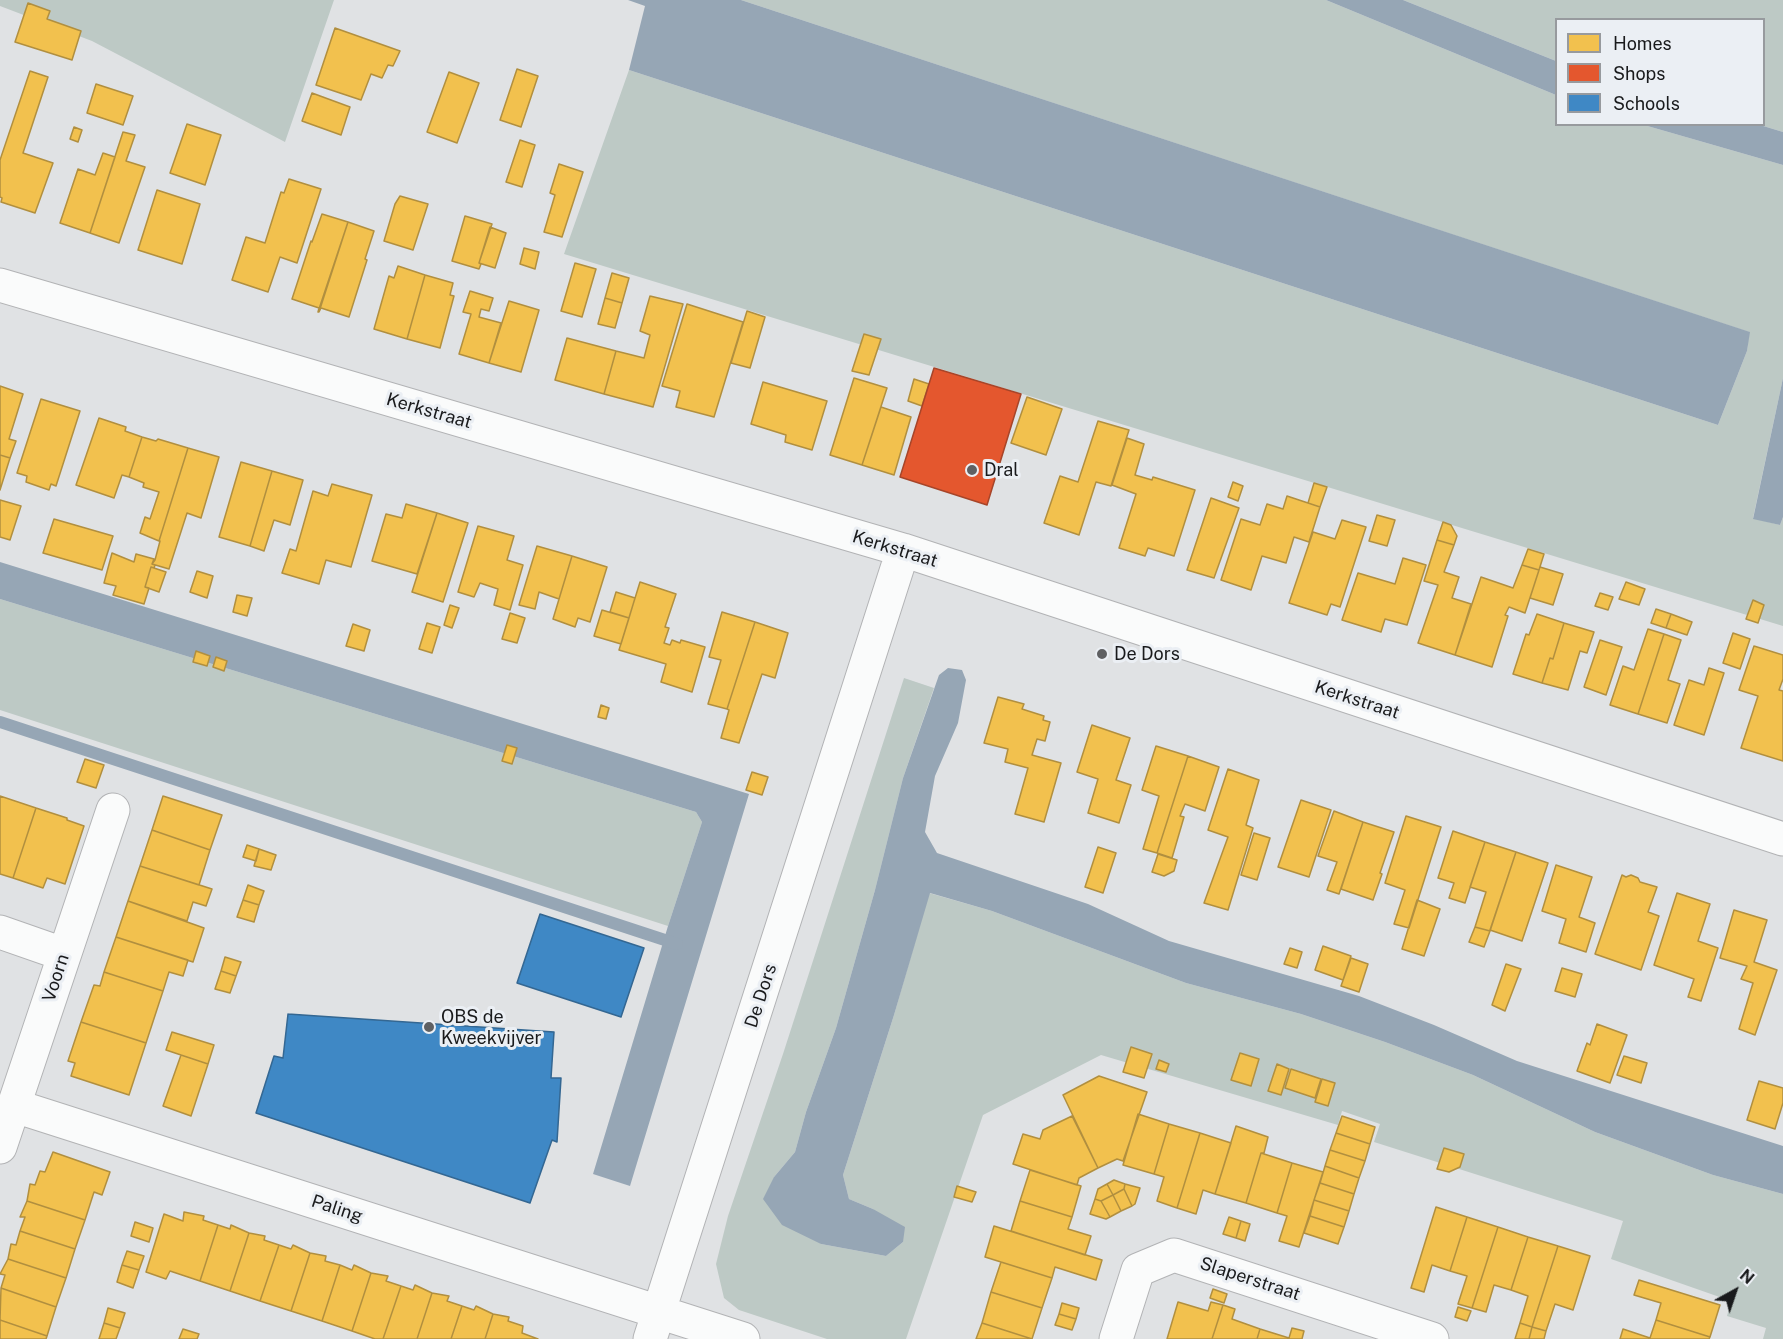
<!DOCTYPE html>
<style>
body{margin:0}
#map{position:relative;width:1783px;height:1339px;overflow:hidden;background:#e0e2e4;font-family:"Public Sans",sans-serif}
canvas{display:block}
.legend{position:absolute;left:1555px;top:18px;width:210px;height:108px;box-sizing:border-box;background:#ebeff4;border:2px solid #979a9e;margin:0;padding:8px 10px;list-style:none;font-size:18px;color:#191a1c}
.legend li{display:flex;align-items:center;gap:12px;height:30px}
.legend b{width:30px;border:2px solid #979a9e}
.north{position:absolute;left:1705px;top:1261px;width:60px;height:60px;-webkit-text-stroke:4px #ebeff4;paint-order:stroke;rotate:40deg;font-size:16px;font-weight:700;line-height:24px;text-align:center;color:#191a1c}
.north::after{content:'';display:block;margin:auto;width:21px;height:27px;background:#191a1c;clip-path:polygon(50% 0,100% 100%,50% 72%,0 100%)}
</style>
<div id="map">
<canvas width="1783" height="1339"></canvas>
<ul class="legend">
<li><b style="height:16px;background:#f2c14e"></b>Homes</li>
<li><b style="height:16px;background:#e4572e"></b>Shops</li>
<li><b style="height:16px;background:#3f88c5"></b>Schools</li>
</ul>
<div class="north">N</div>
</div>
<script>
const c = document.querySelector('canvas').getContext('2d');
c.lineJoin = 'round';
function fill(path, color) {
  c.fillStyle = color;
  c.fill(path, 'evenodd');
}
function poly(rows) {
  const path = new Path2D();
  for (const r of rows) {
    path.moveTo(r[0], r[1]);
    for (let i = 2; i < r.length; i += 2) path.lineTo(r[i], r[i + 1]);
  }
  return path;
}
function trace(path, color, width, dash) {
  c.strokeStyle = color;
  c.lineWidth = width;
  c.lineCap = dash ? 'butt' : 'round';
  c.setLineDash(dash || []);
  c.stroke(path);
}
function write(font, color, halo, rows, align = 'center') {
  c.font = font + ' "Public Sans",sans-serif';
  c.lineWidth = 6;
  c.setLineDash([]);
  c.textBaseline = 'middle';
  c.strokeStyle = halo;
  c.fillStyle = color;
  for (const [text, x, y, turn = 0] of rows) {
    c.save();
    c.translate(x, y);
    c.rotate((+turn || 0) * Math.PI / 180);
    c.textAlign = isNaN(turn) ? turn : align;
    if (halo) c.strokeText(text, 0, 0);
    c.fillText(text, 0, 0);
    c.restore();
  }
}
const green = poly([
 [0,0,334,0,285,142,92,41,0,6],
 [741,0,1326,0,1556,95,1556,124,1644,125,1783,165,1783,378,1753,518,1780,525,1783,517,1783,626,564,254,629,70,1718,425,1747,351,1749,332],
 [1403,0,1783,0,1783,132,1760,125,1764,124,1764,20,1556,20,1556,61],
 [0,599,696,812,702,822,668,926,0,710],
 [904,678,934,688,903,778,875,890,836,1028,806,1112,795,1152,774,1177,821,1244,886,1256,903,1242,873,1209,849,1199,843,1175,894,1015,929,893,992,911,1186,983,1301,1014,1385,1042,1473,1075,1595,1132,1713,1175,1783,1194,1783,1339,1763,1339,1766,1328,1727,1316,1731,1301,1611,1259,1623,1221,1374,1142,1380,1124,1342,1111,1338,1125,1101,1055,983,1115,906,1339,827,1339,739,1310,724,1298,716,1264,728,1216,783,1054]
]);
const water = poly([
 [628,0,741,0,1750,332,1747,351,1718,425,629,70,645,6],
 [1326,0,1403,0,1556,61,1556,95],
 [1644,125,1760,125,1783,132,1783,165],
 [1783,378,1783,517,1780,525,1753,519],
 [0,562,749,794,630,1186,593,1174,668,926,702,822,696,812,0,599],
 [948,668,962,670,966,680,958,723,935,776,925,832,937,853,1088,904,1169,941,1359,996,1434,1025,1517,1061,1783,1146,1783,1194,1713,1175,1595,1132,1473,1075,1385,1042,1301,1014,1186,983,992,911,930,893,894,1015,843,1175,849,1199,873,1209,905,1227,903,1242,886,1256,821,1244,782,1225,763,1199,774,1177,795,1152,806,1112,836,1028,875,890,903,778,939,675]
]);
const homes = poly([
 [28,3,50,11,47,19,81,31,72,60,15,42,28,3],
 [335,28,400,51,393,66,388,65,382,78,371,74,361,100,316,85,335,28],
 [517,69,538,76,521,127,500,120,517,69],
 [30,71,48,77,23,153,53,163,35,213,1,202,2,198,0,197,0,160,30,71],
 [449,72,479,83,457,143,427,132,449,72],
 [96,84,133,96,123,125,87,113,96,84],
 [312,93,350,107,341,135,302,121,312,93],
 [187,124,221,135,205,185,170,173,187,124],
 [74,127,82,130,78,142,70,139,74,127],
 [123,132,135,135,126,161,145,167,119,243,90,233,123,132],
 [520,140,535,145,522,187,506,182,520,140],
 [103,153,115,157,90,233,60,223,78,169,95,175,103,153],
 [559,164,583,172,562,237,544,232,555,195,550,193,559,164],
 [289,179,321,189,297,263,280,257,268,292,232,280,246,237,265,243,281,192,284,193,289,179],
 [157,190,200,204,182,264,138,250,157,190],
 [400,196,428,204,413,250,384,241,395,204,400,196],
 [322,214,348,222,318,312,319,308,292,299,311,241,312,242,322,214],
 [465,216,492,224,479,263,481,264,479,269,452,261,465,216],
 [348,222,374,231,365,259,367,260,349,317,321,308,319,312,348,222],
 [490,227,506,233,495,268,479,263,490,227],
 [524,248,539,252,535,269,520,264,524,248],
 [575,263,596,269,582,317,561,311,575,263],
 [398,266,425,275,407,339,374,329,389,276,394,278,398,266],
 [612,273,629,278,622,303,605,298,612,273],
 [425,275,453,283,450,295,454,296,440,348,407,339,425,275],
 [470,291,493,298,489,311,481,309,479,317,501,323,489,363,459,354,471,314,463,312,470,291],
 [650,296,683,304,653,407,604,394,616,351,644,358,650,335,640,331,650,296],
 [605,298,622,303,615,328,598,324,605,298],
 [509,301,539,310,521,372,489,363,509,301],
 [687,304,743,322,714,417,676,407,680,391,662,386,687,304],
 [747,311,765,317,750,368,731,363,747,311],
 [864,334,881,339,869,375,852,371,864,334],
 [567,338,616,351,604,394,555,380,567,338],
 [854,378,887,388,862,465,830,455,854,378],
 [914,379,929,384,922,406,908,401,914,379],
 [763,382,827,401,812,450,785,442,786,435,751,424,763,382],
 [0,386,23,394,9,439,16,441,10,458,0,455,0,386],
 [1027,397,1062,409,1046,455,1011,443,1027,397],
 [41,399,80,411,56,486,51,484,49,490,26,482,27,476,17,473,41,399],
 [881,407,911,417,894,475,862,465,881,407],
 [99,418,126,427,125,431,142,437,129,477,122,475,114,498,76,485,99,418],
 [1098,421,1129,430,1111,486,1096,482,1079,535,1044,523,1060,476,1078,482,1098,421],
 [142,437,156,441,158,439,188,448,159,541,140,533,145,517,150,519,159,492,143,487,144,483,129,477,142,437],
 [1127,438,1144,444,1135,475,1152,480,1153,477,1195,490,1174,556,1148,548,1145,556,1119,548,1136,494,1112,485,1127,438],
 [188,448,219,457,201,518,187,513,169,569,152,564,155,560,160,541,159,541,188,448],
 [0,455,10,458,0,490,0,455],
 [241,462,272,471,250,546,219,537,241,462],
 [272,471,303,480,290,525,274,520,264,551,250,546,272,471],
 [1233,482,1243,486,1238,501,1228,497,1233,482],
 [1314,483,1327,487,1320,507,1308,503,1314,483],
 [332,484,372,495,351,567,326,560,319,584,282,573,290,549,296,551,313,491,328,496,332,484],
 [1287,496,1320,507,1309,542,1294,537,1286,563,1262,556,1251,590,1221,580,1241,519,1260,525,1267,504,1283,509,1287,496],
 [1211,498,1239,508,1214,578,1187,570,1211,498],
 [0,500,21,506,10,540,0,537,0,500],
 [406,504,437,513,417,574,372,561,386,514,402,518,406,504],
 [437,513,468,523,443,602,412,592,437,513],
 [1377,515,1395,520,1387,546,1369,541,1377,515],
 [54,519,113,536,102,570,43,553,54,519],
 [1342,520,1366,527,1340,607,1331,604,1327,615,1289,603,1313,532,1335,539,1342,520],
 [1443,522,1451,525,1457,536,1454,545,1437,540,1443,522],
 [478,526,514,536,507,560,523,565,510,610,494,605,498,589,480,583,474,597,458,592,478,526],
 [1437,540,1454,545,1444,572,1459,577,1452,598,1471,604,1455,655,1418,643,1438,585,1424,581,1437,540],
 [537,546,572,556,559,599,539,592,535,609,519,605,537,546],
 [1528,549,1544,554,1539,570,1522,565,1528,549],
 [112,553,134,562,136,554,154,559,152,564,155,565,154,568,151,567,145,587,149,588,144,604,113,595,116,586,104,583,112,553],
 [572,556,607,567,590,622,578,618,575,627,553,619,572,556],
 [1403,558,1426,565,1407,625,1385,619,1381,632,1342,620,1358,573,1395,584,1403,558],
 [1522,565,1539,570,1525,613,1509,607,1505,615,1508,616,1492,667,1455,655,1481,577,1513,588,1522,565],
 [151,567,166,572,159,592,145,587,151,567],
 [1540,567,1563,574,1553,605,1530,598,1540,567],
 [197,571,213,576,207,598,190,592,197,571],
 [640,582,676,594,665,627,669,628,664,643,670,645,672,640,680,643,681,640,705,647,692,692,661,682,666,664,619,650,640,582],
 [1626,582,1645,589,1639,605,1619,599,1626,582],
 [616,592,635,598,629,618,610,612,616,592],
 [1600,593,1613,597,1608,610,1595,606,1600,593],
 [237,595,252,598,247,616,233,612,237,595],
 [1753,600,1764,605,1758,623,1746,619,1753,600],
 [450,605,459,608,452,628,444,625,450,605],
 [1656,609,1671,614,1666,628,1651,623,1656,609],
 [602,610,629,618,621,644,594,636,602,610],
 [722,612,755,622,727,709,708,704,721,660,709,657,722,612],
 [510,613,525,618,517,643,502,639,510,613],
 [1537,614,1564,623,1553,659,1550,658,1542,683,1513,674,1526,634,1529,635,1537,614],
 [1671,614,1692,622,1687,635,1666,628,1671,614],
 [755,622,788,633,775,678,762,674,739,743,721,738,729,710,727,709,755,622],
 [427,623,440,627,432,653,419,649,427,623],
 [1564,623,1594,632,1587,653,1580,651,1568,690,1542,683,1550,658,1553,659,1564,623],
 [353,624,370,630,364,651,346,646,353,624],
 [1648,629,1664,634,1638,714,1610,705,1623,666,1634,670,1648,629],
 [1733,633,1750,639,1740,669,1723,663,1733,633],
 [1664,634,1681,640,1668,680,1680,684,1667,723,1638,714,1664,634],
 [1600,640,1622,647,1606,695,1584,687,1600,640],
 [1754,646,1783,655,1783,679,1779,690,1783,691,1783,761,1741,748,1758,696,1739,690,1754,646],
 [196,651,210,656,207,666,193,662,196,651],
 [216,657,227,661,224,671,213,667,216,657],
 [1709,668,1724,673,1704,735,1674,725,1689,680,1704,685,1709,668],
 [998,697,1024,704,1022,709,1044,716,1043,720,1050,722,1045,741,1037,739,1032,755,1061,763,1044,822,1015,814,1028,768,1005,762,1008,749,984,743,998,697],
 [601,705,609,708,606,719,598,717,601,705],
 [1092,725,1130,738,1116,780,1131,785,1119,823,1088,813,1098,779,1077,772,1092,725],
 [507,745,517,748,512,764,502,761,507,745],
 [1156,746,1188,756,1157,853,1143,849,1159,796,1142,790,1156,746],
 [1188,756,1219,767,1205,811,1185,804,1180,816,1184,817,1172,858,1157,853,1188,756],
 [85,759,104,765,96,788,77,782,85,759],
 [1228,769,1259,780,1246,825,1253,828,1228,910,1204,903,1228,837,1208,830,1228,769],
 [752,772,768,777,762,795,746,790,752,772],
 [0,796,36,808,13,878,0,874,0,796],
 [163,796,222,815,210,850,152,830,163,796],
 [1301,800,1331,810,1309,877,1278,867,1301,800],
 [36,808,67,818,67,820,84,826,65,884,47,878,43,888,13,878,36,808],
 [1334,811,1363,822,1339,894,1327,890,1337,862,1318,856,1334,811],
 [1406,816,1441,827,1409,928,1394,924,1405,890,1385,883,1406,816],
 [1363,822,1394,832,1380,873,1382,874,1373,900,1341,889,1363,822],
 [152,830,210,850,199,885,140,866,152,830],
 [1453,831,1485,842,1465,903,1449,898,1454,883,1438,878,1453,831],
 [1254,833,1270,838,1257,880,1241,875,1254,833],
 [1485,842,1516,852,1490,931,1475,927,1486,892,1470,887,1485,842],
 [247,845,259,849,256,861,243,857,247,845],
 [1098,847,1116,853,1103,893,1085,887,1098,847],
 [259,849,276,855,271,870,254,866,259,849],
 [1516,852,1548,863,1522,941,1490,930,1516,852],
 [1158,854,1177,860,1174,871,1164,876,1152,872,1158,854],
 [1556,865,1592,877,1579,917,1595,923,1586,952,1559,943,1566,919,1542,911,1556,865],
 [140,866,212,889,206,906,193,902,187,921,128,901,140,866],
 [1622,875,1626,877,1631,875,1638,878,1640,882,1657,887,1648,912,1659,916,1641,970,1595,954,1622,875],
 [248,885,264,891,259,905,243,900,248,885],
 [1677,893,1710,904,1698,941,1718,948,1701,1001,1688,997,1694,979,1654,965,1677,893],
 [243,900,259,905,254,922,237,917,243,900],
 [1417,900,1440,909,1424,956,1402,949,1417,900],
 [128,901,204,928,193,962,116,937,128,901],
 [1734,910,1767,920,1754,962,1777,970,1755,1035,1739,1029,1753,983,1741,979,1747,966,1720,958,1734,910],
 [1475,927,1490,931,1484,947,1469,942,1475,927],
 [116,937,188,960,183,976,169,972,163,991,104,972,116,937],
 [1323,946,1351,956,1343,980,1315,970,1323,946],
 [1290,948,1302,952,1297,968,1284,964,1290,948],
 [225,957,241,962,236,976,221,971,225,957],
 [1351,958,1368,964,1359,992,1341,986,1351,958],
 [1506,964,1521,969,1505,1011,1492,1005,1506,964],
 [1562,968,1582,974,1575,997,1555,991,1562,968],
 [221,971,236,976,230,993,215,989,221,971],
 [104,972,163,991,146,1043,81,1022,94,985,100,986,104,972],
 [81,1022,146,1043,129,1095,71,1076,75,1063,68,1061,81,1022],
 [1597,1024,1627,1035,1610,1083,1577,1071,1587,1043,1590,1045,1597,1024],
 [172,1032,214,1045,208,1064,166,1050,172,1032],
 [1131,1047,1152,1054,1144,1078,1123,1072,1131,1047],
 [1240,1053,1259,1059,1251,1086,1231,1080,1240,1053],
 [181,1055,208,1064,191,1116,163,1106,181,1055],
 [1624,1056,1647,1063,1641,1083,1617,1075,1624,1056],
 [1159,1060,1169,1064,1166,1072,1156,1069,1159,1060],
 [1277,1064,1289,1069,1281,1095,1268,1091,1277,1064],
 [1291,1069,1321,1079,1315,1098,1285,1088,1291,1069],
 [1099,1076,1147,1092,1123,1161,1117,1159,1098,1168,1063,1095,1099,1076],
 [1322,1079,1335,1083,1328,1106,1315,1102,1322,1079],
 [1759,1081,1783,1088,1783,1103,1775,1129,1747,1120,1759,1081],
 [1138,1114,1169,1124,1154,1174,1123,1165,1138,1114],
 [1072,1116,1098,1168,1079,1178,1077,1185,1013,1164,1023,1134,1040,1139,1043,1130,1072,1116],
 [1342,1116,1375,1127,1370,1144,1336,1133,1342,1116],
 [1169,1124,1200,1133,1177,1208,1157,1201,1164,1177,1154,1174,1169,1124],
 [1236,1126,1268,1137,1264,1153,1261,1153,1246,1203,1215,1194,1236,1126],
 [1200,1133,1231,1143,1215,1194,1203,1190,1196,1214,1177,1208,1200,1133],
 [1336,1133,1370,1144,1365,1161,1330,1150,1336,1133],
 [1444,1148,1464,1154,1460,1167,1449,1172,1437,1169,1444,1148],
 [1330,1150,1365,1161,1359,1178,1325,1166,1330,1150],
 [53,1152,110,1172,102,1195,94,1192,85,1220,27,1201,30,1184,35,1185,40,1171,45,1172,53,1152],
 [1261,1153,1292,1163,1277,1213,1246,1203,1261,1153],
 [1292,1163,1323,1172,1299,1247,1279,1241,1287,1216,1277,1213,1292,1163],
 [1325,1166,1359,1178,1354,1194,1320,1183,1325,1166],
 [1030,1170,1081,1186,1072,1217,1020,1201,1030,1170],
 [1114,1180,1125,1184,1124,1189,1113,1195,1107,1184,1114,1180],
 [1320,1183,1354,1194,1349,1211,1314,1200,1320,1183],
 [1107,1184,1113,1195,1101,1201,1095,1199,1098,1189,1107,1184],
 [1125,1184,1140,1188,1135,1204,1132,1206,1124,1189,1125,1184],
 [957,1186,976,1192,972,1202,954,1197,957,1186],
 [1124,1189,1132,1206,1121,1211,1113,1195,1124,1189],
 [1113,1195,1121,1211,1110,1217,1101,1201,1113,1195],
 [1095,1199,1101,1201,1110,1217,1106,1219,1090,1214,1095,1199],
 [1314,1200,1349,1211,1344,1227,1310,1216,1314,1200],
 [27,1201,85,1220,75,1249,20,1231,25,1217,20,1217,27,1201],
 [1020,1201,1072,1217,1068,1229,1091,1236,1085,1255,1011,1231,1020,1201],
 [1436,1207,1467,1217,1450,1271,1432,1265,1424,1292,1411,1288,1436,1207],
 [184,1212,204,1216,203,1220,218,1225,200,1281,170,1271,166,1279,146,1272,164,1214,183,1221,184,1212],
 [1310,1216,1344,1227,1338,1244,1304,1233,1310,1216],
 [1229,1217,1241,1221,1236,1238,1223,1234,1229,1217],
 [1467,1217,1498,1227,1472,1308,1458,1304,1467,1276,1450,1271,1467,1217],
 [1241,1221,1250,1224,1245,1241,1236,1238,1241,1221],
 [135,1222,153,1228,149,1242,131,1236,135,1222],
 [218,1225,230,1229,231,1225,249,1233,230,1291,200,1281,218,1225],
 [994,1226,1102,1260,1096,1280,1055,1267,1052,1278,985,1257,994,1226],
 [1498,1227,1528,1237,1511,1290,1494,1285,1486,1312,1472,1308,1498,1227],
 [20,1231,75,1249,66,1278,8,1259,11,1244,16,1245,20,1231],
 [249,1233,265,1236,264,1240,279,1245,260,1301,230,1291,249,1233],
 [1528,1237,1558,1246,1532,1327,1520,1323,1528,1296,1511,1290,1528,1237],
 [279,1245,291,1249,293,1245,310,1253,291,1311,260,1301,279,1245],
 [1558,1246,1590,1256,1573,1310,1555,1304,1546,1331,1532,1327,1558,1246],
 [127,1251,144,1256,139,1270,122,1265,127,1251],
 [310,1253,326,1256,325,1261,340,1265,322,1321,291,1311,310,1253],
 [8,1259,66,1278,56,1307,1,1288,5,1275,0,1274,8,1259],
 [1001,1262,1052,1278,1042,1308,991,1292,1001,1262],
 [122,1265,139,1270,133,1288,117,1282,122,1265],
 [340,1265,352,1270,354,1265,371,1273,352,1331,322,1321,340,1265],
 [371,1273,388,1276,386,1281,401,1286,383,1339,375,1339,352,1331,371,1273],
 [1639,1280,1720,1305,1710,1337,1656,1320,1661,1303,1634,1295,1639,1280],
 [415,1285,432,1293,417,1339,383,1339,401,1286,413,1290,415,1285],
 [1,1288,56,1307,47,1336,0,1320,1,1288],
 [1213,1289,1227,1294,1224,1303,1210,1298,1213,1289],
 [991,1292,1042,1308,1032,1339,982,1323,991,1292],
 [432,1293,449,1296,447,1301,462,1306,451,1339,417,1339,432,1293],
 [1178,1302,1208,1311,1211,1302,1223,1305,1212,1339,1167,1339,1178,1302],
 [1062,1303,1079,1308,1076,1319,1059,1314,1062,1303],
 [1223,1305,1235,1309,1232,1319,1260,1329,1257,1339,1212,1339,1223,1305],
 [462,1306,474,1310,476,1306,493,1314,485,1339,451,1339,462,1306],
 [1458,1307,1471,1311,1467,1321,1455,1317,1458,1307],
 [108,1308,125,1313,120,1328,104,1323,108,1308],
 [493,1314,509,1317,508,1321,523,1326,522,1333,538,1339,485,1339,493,1314],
 [1059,1314,1076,1319,1072,1330,1055,1325,1059,1314],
 [0,1320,47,1336,46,1339,0,1339,0,1320],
 [1656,1320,1710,1337,1709,1339,1620,1339,1623,1329,1650,1338,1656,1320],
 [104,1323,120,1328,116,1339,99,1339,104,1323],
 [982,1323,1032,1339,976,1339,982,1323],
 [1520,1323,1532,1327,1529,1339,1515,1339,1520,1323],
 [1532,1327,1546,1331,1544,1339,1529,1339,1532,1327],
 [1292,1328,1304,1331,1302,1339,1257,1339,1260,1329,1289,1338,1292,1328],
 [183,1329,199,1334,197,1339,179,1339,183,1329]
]);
const shops = poly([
 [934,368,1021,394,987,505,900,477,934,368]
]);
const schools = poly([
 [540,914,644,948,621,1017,517,983,540,914],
 [288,1014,554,1032,551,1078,561,1078,557,1142,552,1140,530,1203,256,1113,274,1056,283,1058,288,1014]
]);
const stream = poly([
 [0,722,677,944]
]);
const minor = poly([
 [0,285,903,550,1783,839],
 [0,932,63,954],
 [15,1106,743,1339],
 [0,1147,113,810],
 [650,1339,903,550],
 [1116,1339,1138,1270,1174,1255,1432,1339]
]);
const markers = [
 [972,470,6,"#5f6062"],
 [1102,654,6,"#5f6062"],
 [429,1027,6,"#5f6062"]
];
const streetNames = [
 ["Kerkstraat",429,411,16],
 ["Kerkstraat",895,549,17],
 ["Kerkstraat",1357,700,18],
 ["Voorn",56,978,-72],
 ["De Dors",761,996,-72],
 ["Paling",337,1209,18],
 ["Slaperstraat",1250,1279,18]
];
const poiNames = [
 ["Dral",984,470],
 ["De Dors",1114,654],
 ["OBS de",441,1017],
 ["Kweekvijver",441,1038]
];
fill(green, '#bdc9c5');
fill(water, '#96a6b5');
fill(homes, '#f2c14e');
trace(homes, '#b18f3f', 1.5);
fill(shops, '#e4572e');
trace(shops, '#a74529', 1.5);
fill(schools, '#3f88c5');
trace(schools, '#346792', 1.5);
trace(stream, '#96a6b5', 12);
trace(minor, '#b2b3b5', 35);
trace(minor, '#fafbfb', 33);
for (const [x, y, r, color] of markers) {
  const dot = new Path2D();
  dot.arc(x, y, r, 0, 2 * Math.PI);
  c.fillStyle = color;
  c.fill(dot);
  trace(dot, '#ebeff4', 2);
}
write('18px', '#191a1c', '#ebeff4', streetNames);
write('18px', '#191a1c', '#ebeff4', poiNames, 'left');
</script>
